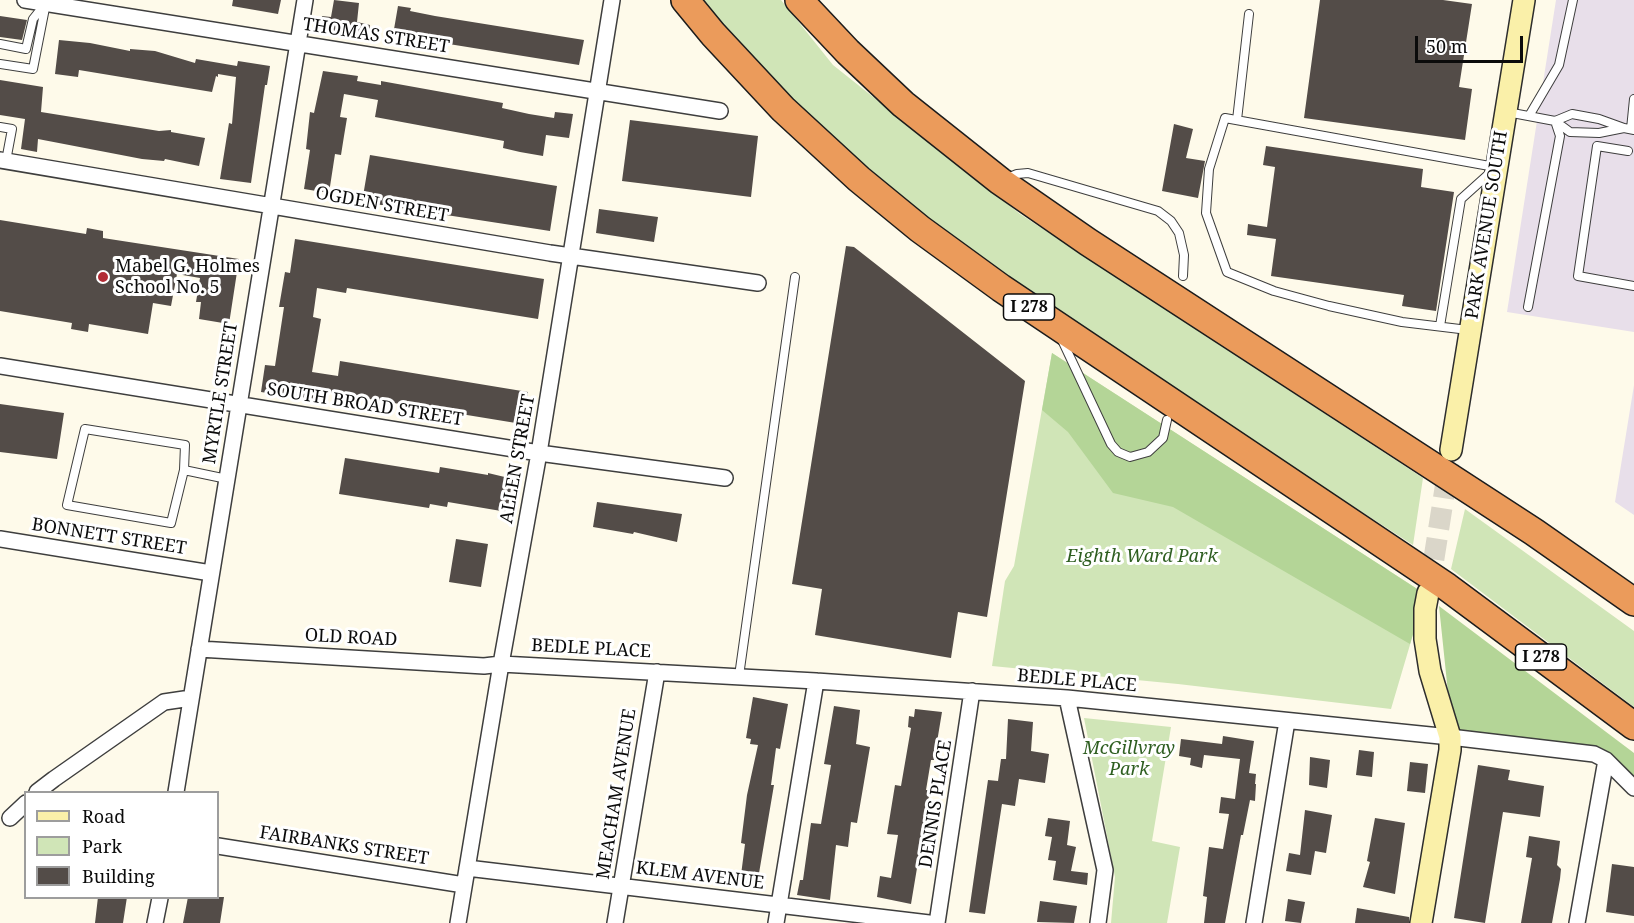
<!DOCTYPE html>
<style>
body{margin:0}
#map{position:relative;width:1634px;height:923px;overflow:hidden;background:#fefaea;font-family:"Noto Serif",serif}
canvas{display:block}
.legend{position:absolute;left:24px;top:791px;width:195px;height:108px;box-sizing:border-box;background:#fff;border:2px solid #9d9d9d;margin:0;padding:8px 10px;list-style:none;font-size:18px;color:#0b0b0b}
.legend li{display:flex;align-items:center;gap:12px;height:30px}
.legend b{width:30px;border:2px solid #9d9d9d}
.scale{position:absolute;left:1415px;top:36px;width:108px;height:27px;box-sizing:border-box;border:3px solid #0b0b0b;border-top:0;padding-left:8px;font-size:18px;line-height:21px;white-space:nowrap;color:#0b0b0b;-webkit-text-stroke:4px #fff;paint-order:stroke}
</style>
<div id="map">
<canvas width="1634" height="923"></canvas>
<ul class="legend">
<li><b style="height:8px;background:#faf0a9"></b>Road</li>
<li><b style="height:16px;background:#d0e5b7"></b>Park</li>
<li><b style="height:16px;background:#534c48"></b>Building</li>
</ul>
<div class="scale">50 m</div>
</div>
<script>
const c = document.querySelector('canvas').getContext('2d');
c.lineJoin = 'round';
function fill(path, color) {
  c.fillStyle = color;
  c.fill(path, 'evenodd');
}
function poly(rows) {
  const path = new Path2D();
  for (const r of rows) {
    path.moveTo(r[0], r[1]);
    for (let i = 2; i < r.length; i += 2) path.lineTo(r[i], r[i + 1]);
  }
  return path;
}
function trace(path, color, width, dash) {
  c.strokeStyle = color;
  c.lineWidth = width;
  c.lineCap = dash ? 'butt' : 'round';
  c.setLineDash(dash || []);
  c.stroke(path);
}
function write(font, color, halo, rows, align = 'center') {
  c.font = font + ' "Noto Serif",serif';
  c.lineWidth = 6;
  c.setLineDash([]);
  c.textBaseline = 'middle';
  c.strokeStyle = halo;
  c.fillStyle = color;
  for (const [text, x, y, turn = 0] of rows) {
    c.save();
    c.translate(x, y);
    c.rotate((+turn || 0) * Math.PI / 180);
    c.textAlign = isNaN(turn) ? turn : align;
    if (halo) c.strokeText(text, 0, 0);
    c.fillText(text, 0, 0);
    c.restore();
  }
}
const industrial = poly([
 [1556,0,1634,0,1634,332,1507,312],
 [1634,385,1634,515,1615,502]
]);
const green = poly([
 [699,0,781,0,833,65,1020,214,1423,478,1413,545,1271,453,960,244,818,126,719,27],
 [1052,353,1425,594,1391,709,1178,684,992,666,1005,581,1014,566],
 [1465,509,1634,631,1634,707,1451,569],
 [1084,718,1171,727,1152,841,1180,847,1167,923,1111,923,1115,877]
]);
const forest = poly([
 [1052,353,1425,594,1410,644,1173,507,1113,493,1068,432,1042,410],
 [1439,606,1634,753,1634,783,1602,753,1452,731]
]);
const building = poly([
 [233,0,281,0,278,14,232,6],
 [334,0,359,3,357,22,370,25,368,40,320,33,322,16,331,17],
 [1320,0,1443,0,1472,4,1459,87,1472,89,1465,140,1304,118],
 [398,6,411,8,410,11,435,16,584,40,579,65,393,35],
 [0,16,27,20,22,40,0,37],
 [59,40,90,43,130,51,130,49,155,51,195,63,196,59,237,66,238,61,270,66,267,85,265,85,251,183,220,179,229,123,232,124,236,77,218,74,218,77,216,76,212,92,79,70,78,77,55,74],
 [323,71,358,76,357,81,381,85,381,81,503,103,502,108,529,114,554,118,555,112,573,114,569,138,546,135,543,156,520,152,503,148,504,141,375,117,378,100,344,94,340,117,347,118,344,136,341,155,335,154,329,193,304,189,310,150,306,149,310,112,314,113],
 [0,80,43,87,41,112,159,131,171,130,171,132,205,138,199,166,165,159,164,161,142,159,38,139,37,152,21,149,25,119,0,115],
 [630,120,758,136,751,197,622,181],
 [1174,124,1193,129,1186,158,1205,161,1198,198,1162,191],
 [1266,146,1423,169,1421,187,1454,192,1436,311,1402,306,1404,295,1271,276,1276,239,1247,235,1248,224,1267,227,1275,167,1263,165],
 [370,155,557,186,550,231,362,202],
 [599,209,658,217,654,242,596,233],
 [0,220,86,234,87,228,103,231,103,238,239,259,229,324,199,319,201,302,196,302,200,278,177,274,171,306,153,303,148,334,89,324,88,332,71,329,72,323,0,311],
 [295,239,544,279,538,319,347,288,346,293,317,288,313,317,321,319,312,372,338,376,340,361,528,392,522,424,314,390,313,400,261,392,265,365,275,366,284,307,279,307,285,272,290,273],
 [846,246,854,247,1025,381,987,617,958,612,951,658,815,635,822,589,792,584],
 [0,404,64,413,57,459,0,452],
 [345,458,439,473,440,467,488,475,488,473,513,479,507,512,448,502,447,507,430,504,429,508,339,494],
 [597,502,682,514,677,542,634,532,633,534,593,527],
 [456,539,488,544,481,587,449,582],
 [753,697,788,704,780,749,776,748,771,785,774,785,757,885,742,882,743,875,741,875,745,844,741,843,747,795,758,745,750,744,751,739,746,738],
 [834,706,860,710,856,744,870,747,857,823,851,822,848,847,836,845,830,900,797,895,800,880,803,880,811,823,821,824,831,765,824,764],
 [915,709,942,712,934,760,931,760,926,790,930,790,911,904,877,897,880,876,891,878,898,835,887,834,895,785,901,786,911,728,908,727,909,716,914,717],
 [1008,719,1033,722,1031,751,1049,754,1045,783,1019,779,1015,806,1002,804,985,914,969,912,988,780,998,781,1001,759,1006,759],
 [1223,736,1254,741,1249,773,1256,774,1255,784,1256,784,1255,801,1250,800,1243,835,1241,835,1225,923,1204,923,1207,897,1203,896,1209,847,1223,849,1229,814,1219,813,1221,797,1235,799,1240,759,1204,755,1202,768,1190,765,1191,758,1179,756,1181,739,1222,744],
 [1359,750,1374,752,1372,777,1356,775],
 [1310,757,1330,760,1327,788,1309,785],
 [1410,762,1428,764,1425,793,1407,791],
 [1478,765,1510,770,1508,780,1544,786,1540,817,1503,812,1485,923,1454,918],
 [1305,810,1332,815,1326,853,1315,851,1311,875,1286,871,1289,853,1300,855],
 [1048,818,1070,821,1067,845,1076,847,1071,871,1088,873,1087,885,1053,880,1056,861,1048,860,1052,837,1045,836],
 [1375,818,1405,823,1395,894,1363,887,1370,862,1367,861],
 [1529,836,1560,841,1557,865,1561,869,1560,879,1552,923,1521,923,1532,858,1526,857],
 [1612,864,1634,867,1634,916,1606,912],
 [98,897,127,897,123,923,95,923],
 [188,897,224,897,220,923,183,923],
 [1288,899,1305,902,1301,923,1285,921],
 [1040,901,1077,906,1074,923,1037,922],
 [1357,908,1409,917,1409,923,1355,923]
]);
const secondaryTunnel = poly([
 [1429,590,1449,463]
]);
const lane = poly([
 [0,44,26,49,33,19,45,4],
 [0,64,33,69,46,3],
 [1507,112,1555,121,1570,132,1599,133,1624,128],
 [1529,116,1559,65,1573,0],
 [1237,120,1249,14],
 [1555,121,1572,114,1599,119,1624,128,1634,130],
 [0,127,12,129,6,161],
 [1631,129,1634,99],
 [1628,151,1597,146,1578,276,1634,286],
 [1007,178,1017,174,1028,173,1158,211,1171,221,1179,233,1184,255,1183,276],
 [1528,307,1560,136,1555,121],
 [1440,326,1461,199,1491,172],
 [1468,330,1402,322,1329,306,1274,291,1227,272,1206,213,1209,169,1225,118,1495,167],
 [1062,340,1111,444,1118,452,1130,457,1148,452,1163,438,1167,420],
 [85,429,185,445,184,470,171,523,67,505,85,429],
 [184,470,227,479],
 [739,676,795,277]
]);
const street = poly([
 [25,0,720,111],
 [0,160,550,253,758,283],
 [0,366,539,453,725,478],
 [0,539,211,573],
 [199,649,484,666,501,664,816,681,1067,698,1450,737,1594,754,1606,760,1634,788],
 [1067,698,1105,870,1098,923],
 [37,792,54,779,164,702,191,698],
 [176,792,305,0],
 [10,818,26,803],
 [218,846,464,885],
 [467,868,929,923],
 [155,923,160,898],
 [458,923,501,664,539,453,612,0],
 [615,923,657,672],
 [776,923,816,681],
 [937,923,972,691],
 [1254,923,1287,721],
 [1577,923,1606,760]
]);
const secondary = poly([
 [1451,450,1524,0],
 [1421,923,1450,750,1450,737,1430,671,1425,639,1425,609,1428,593]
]);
const highway = poly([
 [685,0,713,34,783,109,859,179,920,229,1001,288,1447,587,1634,726],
 [799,0,848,52,903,104,1000,181,1088,242,1534,532,1634,602]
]);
const markers = [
 [103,277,6,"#b22c35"]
];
const shields = [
 [1029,307,51],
 [1541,657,51]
];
const shieldNames = [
 ["I 278",1029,307],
 ["I 278",1541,657]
];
const streetNames = [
 ["THOMAS STREET",376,36,9],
 ["OGDEN STREET",382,205,10],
 ["PARK AVENUE SOUTH",1487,225,-81],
 ["MYRTLE STREET",221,393,-81],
 ["SOUTH BROAD STREET",365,405,9],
 ["ALLEN STREET",518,459,-80],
 ["BONNETT STREET",109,537,9],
 ["OLD ROAD",351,638,3],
 ["BEDLE PLACE",591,649,3],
 ["BEDLE PLACE",1077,681,5],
 ["MEACHAM AVENUE",617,794,-81],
 ["DENNIS PLACE",936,804,-81],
 ["FAIRBANKS STREET",344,846,9],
 ["KLEM AVENUE",700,876,7]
];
const poiNames = [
 ["Mabel G. Holmes",115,267],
 ["School No. 5",115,288]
];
const parkNames = [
 ["Eighth Ward Park",1142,557],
 ["McGillvray",1129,749],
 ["Park",1129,770]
];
fill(industrial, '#e8dfea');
fill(green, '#d0e5b7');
fill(forest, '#b4d597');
fill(building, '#534c48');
trace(secondaryTunnel, '#dad6c9', 21, [21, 10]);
trace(lane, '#3e3e3e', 10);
trace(street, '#3e3e3e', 18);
trace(secondary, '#2d2d2d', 24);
trace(highway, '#1c1c1c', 30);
trace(lane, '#fff', 8);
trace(street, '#fff', 15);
trace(secondary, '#faf0a9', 21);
trace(highway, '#eb9b5b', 27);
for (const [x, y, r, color] of markers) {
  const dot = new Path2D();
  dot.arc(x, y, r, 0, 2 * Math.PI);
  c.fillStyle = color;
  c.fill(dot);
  trace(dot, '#fff', 2);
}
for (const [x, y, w] of shields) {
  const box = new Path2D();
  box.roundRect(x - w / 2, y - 13, w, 26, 4.5);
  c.fillStyle = '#fff';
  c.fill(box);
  trace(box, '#0b0b0b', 1.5);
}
write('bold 16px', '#0b0b0b', null, shieldNames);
write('18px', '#0b0b0b', '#fff', streetNames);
write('18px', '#0b0b0b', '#fff', poiNames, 'left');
write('italic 18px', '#2e5e20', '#fff', parkNames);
</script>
